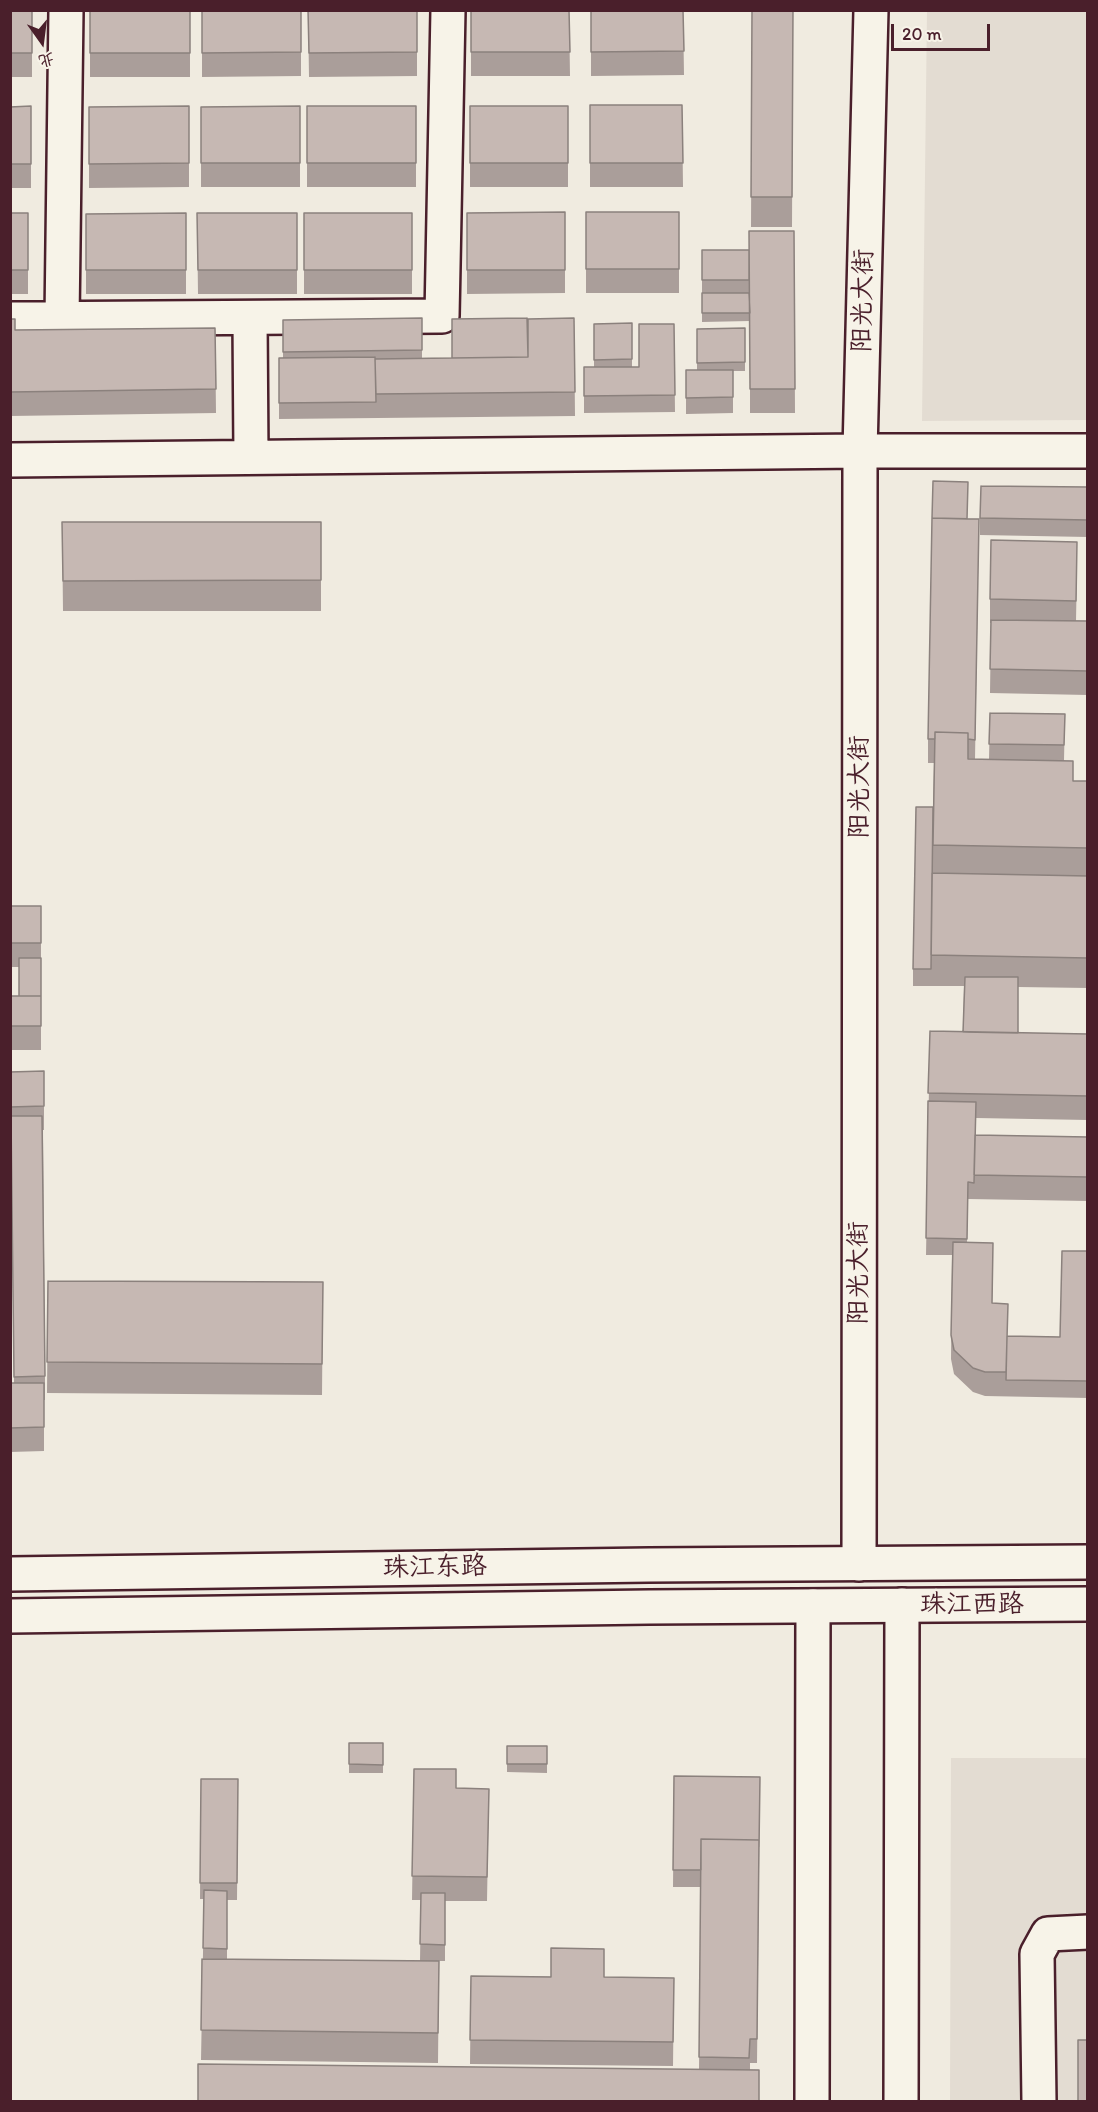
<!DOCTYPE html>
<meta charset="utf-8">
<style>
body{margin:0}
#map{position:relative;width:1098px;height:2112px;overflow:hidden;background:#f0ebe0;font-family:Itim,"LXGW WenKai TC",sans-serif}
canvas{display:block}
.frame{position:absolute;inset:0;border:12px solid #4a1f2b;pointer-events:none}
.north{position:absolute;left:12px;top:12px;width:60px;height:60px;-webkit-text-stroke:4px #f7f3e8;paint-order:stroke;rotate:166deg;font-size:16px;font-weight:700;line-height:24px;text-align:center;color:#4a1f2b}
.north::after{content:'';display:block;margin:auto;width:21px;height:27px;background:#4a1f2b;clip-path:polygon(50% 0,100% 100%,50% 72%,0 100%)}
.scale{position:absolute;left:891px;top:24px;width:99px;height:27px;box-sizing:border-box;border:3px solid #4a1f2b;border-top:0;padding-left:8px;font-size:18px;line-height:21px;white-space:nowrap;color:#4a1f2b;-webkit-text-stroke:4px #f7f3e8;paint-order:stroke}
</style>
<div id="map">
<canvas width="1098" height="2112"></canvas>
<div class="frame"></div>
<div class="north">北</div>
<div class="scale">20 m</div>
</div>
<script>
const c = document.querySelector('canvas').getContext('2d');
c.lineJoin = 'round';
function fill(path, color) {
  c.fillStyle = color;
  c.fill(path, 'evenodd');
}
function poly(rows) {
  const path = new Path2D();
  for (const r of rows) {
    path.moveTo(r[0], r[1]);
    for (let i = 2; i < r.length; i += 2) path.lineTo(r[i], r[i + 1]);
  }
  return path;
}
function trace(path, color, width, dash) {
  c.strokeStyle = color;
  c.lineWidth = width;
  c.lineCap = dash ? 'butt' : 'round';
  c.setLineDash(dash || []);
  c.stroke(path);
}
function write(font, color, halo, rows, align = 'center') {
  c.font = font + ' Itim,"LXGW WenKai TC",sans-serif';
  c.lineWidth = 4.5;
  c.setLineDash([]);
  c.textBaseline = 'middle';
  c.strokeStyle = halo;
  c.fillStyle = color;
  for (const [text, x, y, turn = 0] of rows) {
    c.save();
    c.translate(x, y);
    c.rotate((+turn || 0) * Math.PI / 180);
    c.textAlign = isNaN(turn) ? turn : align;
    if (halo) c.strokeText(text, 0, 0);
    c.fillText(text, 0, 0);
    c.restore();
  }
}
const built = poly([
 [927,11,1087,11,1087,420,922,421],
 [951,1758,1087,1758,1087,2101,950,2102]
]);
const minor = poly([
 [250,318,251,457],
 [10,319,442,316,448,10],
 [62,319,66,10],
 [10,460,860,451,1088,451],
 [859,1564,860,451,871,10],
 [812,2102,813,1606],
 [901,2102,902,1605],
 [1039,2102,1037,1954,1048,1934,1088,1932]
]);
const major = poly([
 [10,1574,649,1565,1088,1562],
 [10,1616,649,1607,1088,1604]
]);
const wall = poly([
 [10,10,32,10,32,77,10,77],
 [90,10,190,10,190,77,90,77],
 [202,10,301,10,301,76,202,77],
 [308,10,417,10,417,76,309,77],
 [471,10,569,10,570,76,471,76],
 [591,10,683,10,684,75,591,76],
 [752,10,793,10,792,227,751,227],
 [590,105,682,105,683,187,590,187],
 [31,106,31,188,10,188,10,107],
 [189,106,189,187,89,188,89,107],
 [300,106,300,187,201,187,201,107],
 [307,106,416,106,416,187,307,187],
 [470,106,568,106,568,187,470,187],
 [565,212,565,293,467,294,467,213],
 [586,212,679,212,679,293,586,293],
 [10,213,28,213,28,294,10,294],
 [186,213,186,294,86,294,86,214],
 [197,213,297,213,297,294,198,294],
 [304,213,412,213,412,294,304,294],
 [794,231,795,413,750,413,750,315,750,321,702,322,702,250,749,250],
 [422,318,422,358,528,357,574,318,575,416,279,419,279,358,283,358,283,320],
 [10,319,15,330,215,328,216,413,10,416],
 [632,323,632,367,639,367,674,324,675,412,584,413,584,367,594,367,594,324],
 [745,328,745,371,733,371,733,413,686,414,686,370,697,370,697,329],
 [1088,487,1088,537,980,535,980,518],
 [968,519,979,519,975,759,989,759,990,713,1065,714,1064,760,1073,781,1088,781,1088,988,1018,987,1018,1033,1088,1034,1088,1120,976,1118,975,1135,1088,1137,1088,1201,968,1199,967,1242,993,1267,992,1303,1007,1336,1060,1337,1088,1251,1088,1398,985,1396,973,1392,954,1374,951,1359,952,1255,926,1255,930,1031,963,1032,964,986,913,986,913,969,933,807,934,763,928,763,928,739],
 [62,522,321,522,321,611,63,611],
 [1077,566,1076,621,1088,621,1088,695,990,693,991,623,990,623,990,599],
 [10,906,41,906,41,1050,10,1050,10,996,19,996,19,967,10,967],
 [44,1071,44,1130,43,1130,45,1376,45,1400,44,1400,44,1451,10,1452,10,1383,14,1383,10,1072],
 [48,1281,323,1282,322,1395,47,1393],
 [349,1743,383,1743,383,1773,349,1773],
 [507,1746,547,1746,547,1773,507,1772],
 [414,1769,456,1788,489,1789,487,1901,445,1901,445,1961,420,1961,421,1900,412,1900],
 [674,1776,760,1777,757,2063,750,2063,750,2070,699,2069,701,1887,673,1887],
 [201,1779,238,1779,237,1900,227,1900,227,1959,439,1961,438,2063,201,2060,204,1899,200,1899],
 [471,1976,674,1978,673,2066,470,2064]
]);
const building = poly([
 [10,10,32,10,32,53,10,53,10,10],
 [90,10,190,10,190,53,90,53,90,10],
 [202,10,301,10,301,52,202,53,202,10],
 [308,10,417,10,417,52,309,53,308,10],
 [471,10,569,10,570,52,471,52,471,10],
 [591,10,683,10,684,51,591,52,591,10],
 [752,10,793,10,792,197,751,197,752,10],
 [590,105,682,105,683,163,590,163,590,105],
 [31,106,31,164,10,164,10,107,31,106],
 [189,106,189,163,89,164,89,107,189,106],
 [300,106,300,163,201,163,201,107,300,106],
 [307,106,416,106,416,163,307,163,307,106],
 [470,106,568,106,568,163,470,163,470,106],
 [565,212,565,270,467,270,467,213,565,212],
 [586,212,679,212,679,269,586,269,586,212],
 [10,213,28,213,28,270,10,270,10,213],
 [186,213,186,270,86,270,86,214,186,213],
 [197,213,297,213,297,270,198,270,197,213],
 [304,213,412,213,412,270,304,270,304,213],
 [749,231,794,231,795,389,750,389,749,231],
 [702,250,749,250,749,280,702,280,702,250],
 [702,293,749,293,750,313,702,313,702,293],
 [422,318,422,350,283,352,283,320,422,318],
 [527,318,528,357,452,358,452,319,527,318],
 [574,318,575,392,376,394,375,359,528,357,528,319,574,318],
 [10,319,15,319,15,330,215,328,216,389,10,392,10,319],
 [632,323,632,359,594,360,594,324,632,323],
 [639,324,674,324,675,395,584,396,584,367,639,367,639,324],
 [745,328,745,362,697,363,697,329,745,328],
 [375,357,376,402,279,403,279,358,375,357],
 [686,370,733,370,733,397,686,398,686,370],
 [933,481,968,482,967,519,932,518,933,481],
 [981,486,1088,487,1088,520,980,518,981,486],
 [932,518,979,519,975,740,968,739,968,733,935,732,935,739,928,739,932,518],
 [62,522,321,522,321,580,63,581,62,522],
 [991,540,1077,542,1076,601,990,599,991,540],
 [991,620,1088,621,1088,671,990,669,991,620],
 [990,713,1065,714,1064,745,989,744,990,713],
 [935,732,968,733,968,759,1073,761,1073,781,1088,781,1088,848,933,845,935,732],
 [916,807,933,807,931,969,913,969,916,807],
 [932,873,1088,876,1088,958,931,955,932,873],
 [10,906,41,906,41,943,10,943,10,906],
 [19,958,41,958,41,997,41,996,19,996,19,958],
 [965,977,1018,977,1018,1033,963,1032,965,977],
 [10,996,41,996,41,1026,10,1026,10,996],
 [930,1031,1088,1034,1088,1096,928,1093,930,1031],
 [44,1071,44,1106,10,1107,10,1072,44,1071],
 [928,1101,976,1102,974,1183,968,1182,967,1239,926,1238,928,1101],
 [11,1116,42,1116,45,1376,14,1377,11,1116],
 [975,1135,1088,1137,1088,1177,974,1175,975,1135],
 [953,1242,993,1243,992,1303,1008,1304,1006,1372,985,1372,973,1368,954,1350,951,1335,953,1242],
 [1062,1251,1088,1251,1088,1381,1006,1380,1007,1336,1060,1337,1062,1251],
 [48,1281,323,1282,322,1364,47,1362,48,1281],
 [10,1383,44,1383,44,1427,10,1428,10,1383],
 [349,1743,383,1743,383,1765,349,1764,349,1743],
 [507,1746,547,1746,547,1764,507,1764,507,1746],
 [414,1769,456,1769,456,1788,489,1789,487,1877,412,1876,414,1769],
 [674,1776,760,1777,759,1847,759,1840,701,1839,701,1870,673,1870,674,1776],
 [201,1779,238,1779,237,1883,200,1883,201,1779],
 [701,1839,759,1840,757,2039,750,2039,749,2058,699,2057,701,1839],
 [204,1890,227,1891,227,1949,203,1948,204,1890],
 [421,1893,445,1893,445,1945,420,1944,421,1893],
 [551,1948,604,1949,604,1977,674,1978,673,2042,470,2040,471,1976,551,1977,551,1948],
 [202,1959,439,1961,438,2033,201,2030,202,1959],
 [1078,2040,1088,2040,1088,2102,1078,2102,1078,2040],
 [198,2064,759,2070,759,2102,198,2102,198,2064]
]);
const streetNames = [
 ["阳光大街",864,301,-89],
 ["阳光大街",860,787,-90],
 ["阳光大街",859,1273,-90],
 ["珠江东路",435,1568,-1],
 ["珠江西路",972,1605]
];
fill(built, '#e3dcd2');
trace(minor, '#4a1f2b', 38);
trace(major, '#4a1f2b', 38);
trace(minor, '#f7f3e8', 33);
trace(major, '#f7f3e8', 33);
fill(wall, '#aa9e9a');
fill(building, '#c6b8b3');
trace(building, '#8b817d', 1.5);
write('26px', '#4a1f2b', '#f7f3e8', streetNames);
</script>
